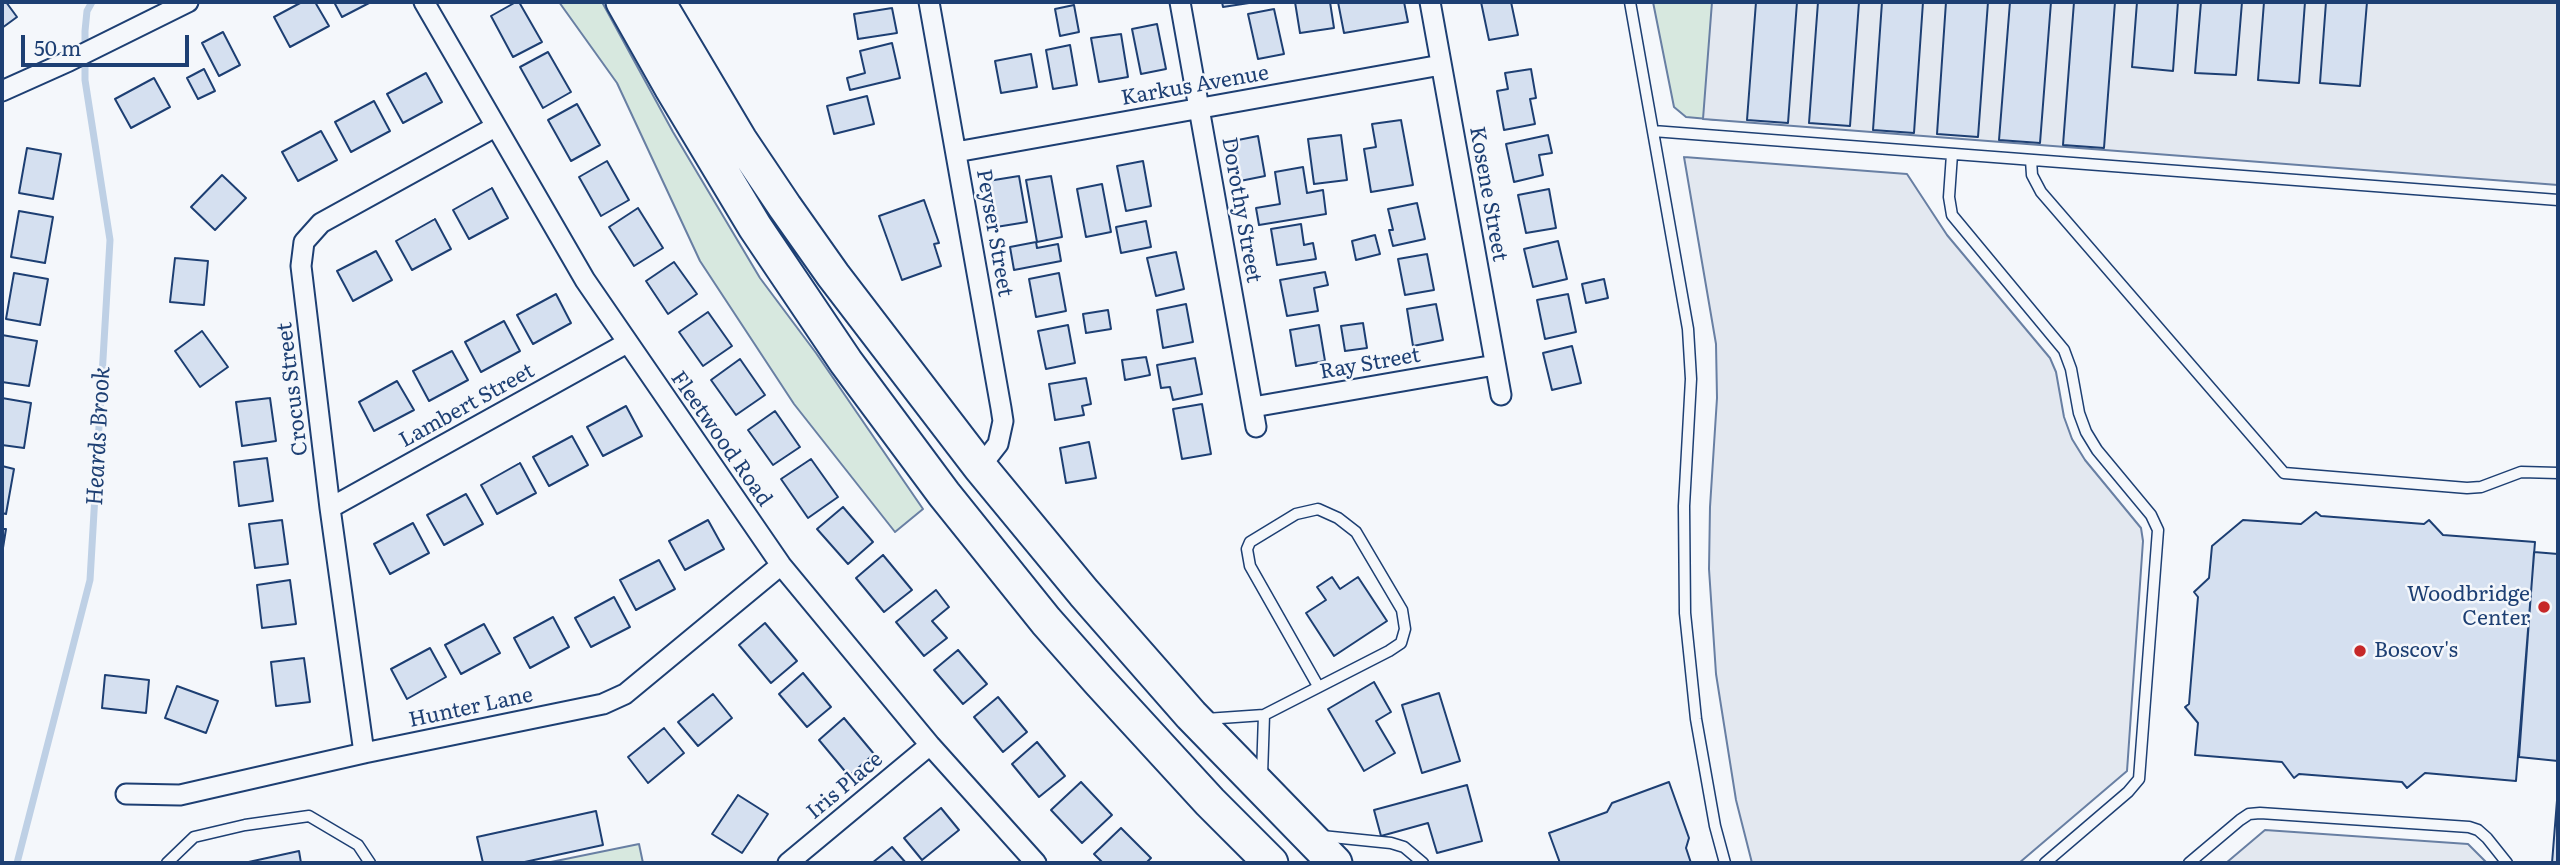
<!DOCTYPE html>
<style>
body{margin:0}
#map{position:relative;width:2560px;height:865px;overflow:hidden;background:#f4f7fb;font-family:Literata,serif}
canvas{display:block}
.frame{position:absolute;inset:0;border:4px solid #1d3f73;pointer-events:none}
.scale{position:absolute;left:21px;top:35px;width:168px;height:32px;box-sizing:border-box;border:4px solid #1d3f73;border-top:0;padding-left:9px;font-size:21px;line-height:24px;white-space:nowrap;color:#1d3f73;-webkit-text-stroke:5px #f4f7fb;paint-order:stroke}
</style>
<div id="map">
<canvas width="2560" height="865"></canvas>
<div class="frame"></div>
<div class="scale">50 m</div>
</div>
<script>
const c = document.querySelector('canvas').getContext('2d');
c.lineJoin = 'round';
function fill(path, color) {
  c.fillStyle = color;
  c.fill(path, 'evenodd');
}
function poly(rows) {
  const path = new Path2D();
  for (const r of rows) {
    path.moveTo(r[0], r[1]);
    for (let i = 2; i < r.length; i += 2) path.lineTo(r[i], r[i + 1]);
  }
  return path;
}
function trace(path, color, width, dash) {
  c.strokeStyle = color;
  c.lineWidth = width;
  c.lineCap = dash ? 'butt' : 'round';
  c.setLineDash(dash || []);
  c.stroke(path);
}
function write(font, color, halo, rows, align = 'center') {
  c.font = font + ' Literata,serif';
  c.lineWidth = 5;
  c.setLineDash([]);
  c.textBaseline = 'middle';
  c.strokeStyle = halo;
  c.fillStyle = color;
  for (const [text, x, y, turn = 0] of rows) {
    c.save();
    c.translate(x, y);
    c.rotate((+turn || 0) * Math.PI / 180);
    c.textAlign = isNaN(turn) ? turn : align;
    if (halo) c.strokeText(text, 0, 0);
    c.fillText(text, 0, 0);
    c.restore();
  }
}
const green = poly([
 [559,2,602,2,673,132,760,278,816,353,923,509,895,532,794,404,700,261,617,83,559,2],
 [1653,2,1713,2,1719,120,1686,117,1674,107,1653,2],
 [639,844,643,863,546,863,639,844]
]);
const parking = poly([
 [1712,2,2558,2,2558,185,1703,119,1712,2],
 [1684,157,1907,174,1947,235,2050,358,2056,372,2064,417,2072,439,2085,460,2141,528,2143,541,2127,771,2019,863,1752,863,1736,800,1716,674,1709,569,1710,507,1717,398,1716,344,1684,157],
 [2265,830,2468,844,2487,863,2226,863,2265,830]
]);
const stream = poly([
 [17,863,90,580,110,240,85,80,85,31,87,11,92,2]
]);
const building = poly([
 [2,2,6,2,17,17,2,28,2,2],
 [302,2,315,2,329,26,290,47,274,17,302,2],
 [334,2,371,2,342,17,334,2],
 [516,2,519,2,542,42,513,57,491,16,516,2],
 [1222,2,1249,2,1249,3,1223,7,1222,2],
 [1295,2,1330,2,1334,28,1300,33,1295,2],
 [1338,2,1404,2,1408,22,1344,33,1338,2],
 [1481,2,1511,2,1518,35,1489,40,1481,2],
 [1756,2,1797,2,1788,123,1747,120,1756,2],
 [1818,2,1859,2,1850,126,1809,123,1818,2],
 [1882,2,1923,2,1914,133,1873,130,1882,2],
 [1946,2,1988,2,1978,137,1937,134,1946,2],
 [2010,2,2051,2,2040,143,1999,140,2010,2],
 [2074,2,2115,2,2104,148,2063,145,2074,2],
 [2137,2,2178,2,2173,71,2132,67,2137,2],
 [2201,2,2242,2,2236,75,2195,73,2201,2],
 [2264,2,2305,2,2299,83,2258,80,2264,2],
 [2326,2,2367,2,2360,86,2320,83,2326,2],
 [1074,5,1079,32,1060,36,1055,9,1074,5],
 [892,8,897,33,858,39,854,14,892,8],
 [1274,9,1284,54,1258,59,1248,14,1274,9],
 [1157,24,1166,69,1141,74,1132,29,1157,24],
 [223,32,240,65,219,76,202,43,223,32],
 [1121,34,1128,77,1099,82,1091,38,1121,34],
 [892,43,900,78,850,90,847,78,865,73,860,51,892,43],
 [1070,45,1077,85,1053,89,1046,50,1070,45],
 [548,52,571,92,543,108,520,67,548,52],
 [1031,54,1037,87,1001,93,995,61,1031,54],
 [204,69,215,91,198,99,187,78,204,69],
 [1531,69,1536,98,1530,99,1535,124,1504,130,1497,91,1508,89,1505,73,1531,69],
 [426,73,442,102,403,123,387,94,426,73],
 [154,78,170,107,131,128,115,99,154,78],
 [867,96,874,124,834,134,827,106,867,96],
 [374,101,390,131,351,152,335,122,374,101],
 [577,104,600,145,571,161,548,120,577,104],
 [1401,120,1413,185,1371,192,1364,149,1376,147,1372,124,1401,120],
 [321,131,337,160,298,181,282,152,321,131],
 [1341,135,1347,180,1314,184,1308,139,1341,135],
 [1548,135,1552,153,1539,155,1543,175,1514,182,1506,144,1548,135],
 [1258,136,1265,176,1240,181,1233,141,1258,136],
 [27,148,61,154,53,199,19,193,27,148],
 [607,161,629,200,601,216,579,177,607,161],
 [1143,161,1151,206,1126,211,1117,166,1143,161],
 [1303,167,1307,193,1323,190,1326,214,1259,225,1256,208,1280,204,1275,172,1303,167],
 [222,175,246,198,215,230,191,207,222,175],
 [1019,176,1027,222,996,227,988,181,1019,176],
 [1051,176,1062,237,1037,242,1026,180,1051,176],
 [1102,184,1111,232,1086,237,1077,189,1102,184],
 [492,188,508,218,469,239,453,210,492,188],
 [1549,189,1556,228,1526,233,1518,195,1549,189],
 [924,200,939,243,934,244,941,266,902,280,879,216,924,200],
 [1417,203,1425,239,1393,246,1389,230,1393,230,1388,209,1417,203],
 [638,208,663,248,634,266,609,227,638,208],
 [19,211,53,217,45,263,11,257,19,211],
 [435,219,451,249,412,270,396,241,435,219],
 [1146,221,1151,247,1121,253,1116,227,1146,221],
 [1301,224,1304,245,1313,243,1316,259,1277,265,1271,229,1301,224],
 [1375,235,1380,254,1356,260,1352,241,1375,235],
 [1558,241,1567,279,1533,287,1524,249,1558,241],
 [1036,242,1037,248,1058,244,1061,261,1014,270,1010,247,1036,242],
 [376,251,392,280,353,301,337,271,376,251],
 [1176,252,1184,289,1156,296,1147,258,1176,252],
 [1427,254,1434,290,1405,295,1398,259,1427,254],
 [175,258,208,261,204,305,170,302,175,258],
 [674,262,697,294,668,314,646,281,674,262],
 [1325,272,1328,285,1314,288,1318,311,1287,316,1280,280,1325,272],
 [14,273,48,279,40,325,6,319,14,273],
 [1059,273,1066,311,1036,317,1029,279,1059,273],
 [1604,279,1608,298,1586,303,1582,284,1604,279],
 [556,294,571,323,533,344,517,315,556,294],
 [1568,294,1576,332,1545,339,1537,300,1568,294],
 [1186,304,1193,342,1163,348,1157,310,1186,304],
 [1436,304,1443,340,1413,346,1407,309,1436,304],
 [1108,310,1111,329,1086,333,1083,314,1108,310],
 [708,312,732,346,703,366,679,332,708,312],
 [504,321,520,351,481,372,465,342,504,321],
 [1363,323,1367,348,1345,351,1341,326,1363,323],
 [1068,325,1075,363,1046,369,1038,331,1068,325],
 [1319,325,1325,361,1296,366,1290,330,1319,325],
 [202,331,228,367,200,387,175,351,202,331],
 [2,335,37,341,29,386,2,382,2,335],
 [1572,346,1581,383,1552,390,1543,353,1572,346],
 [452,351,468,380,429,401,413,371,452,351],
 [1146,357,1150,375,1125,380,1122,360,1146,357],
 [1195,358,1202,394,1173,400,1170,387,1161,388,1157,365,1195,358],
 [740,359,765,395,736,415,711,380,740,359],
 [1086,378,1091,404,1082,406,1084,415,1055,420,1049,384,1086,378],
 [397,381,414,410,374,431,359,402,397,381],
 [2,398,31,403,24,448,2,445,2,398],
 [270,398,276,441,242,446,236,402,270,398],
 [1202,404,1211,454,1182,459,1173,409,1202,404],
 [626,406,642,436,603,456,587,427,626,406],
 [775,411,800,447,773,465,748,430,775,411],
 [572,436,588,465,549,486,533,457,572,436],
 [1089,442,1096,478,1066,483,1060,448,1089,442],
 [267,458,273,501,239,506,234,462,267,458],
 [811,459,838,497,808,518,781,479,811,459],
 [520,463,536,493,497,514,481,485,520,463],
 [2,466,14,469,6,514,2,513,2,466],
 [466,494,483,524,444,545,427,515,466,494],
 [843,507,873,542,848,564,817,529,843,507],
 [2316,512,2321,516,2424,524,2429,520,2443,535,2535,542,2516,781,2425,773,2407,788,2402,782,2299,774,2294,778,2282,762,2195,755,2198,723,2185,707,2189,704,2198,597,2194,592,2209,578,2212,546,2243,520,2301,524,2316,512],
 [282,520,288,564,255,568,249,524,282,520],
 [708,520,724,549,685,570,669,541,708,520],
 [413,523,429,553,390,574,374,544,413,523],
 [2,529,6,529,2,554,2,529],
 [2534,552,2558,554,2558,761,2519,757,2534,552],
 [883,555,912,590,884,612,856,578,883,555],
 [659,560,675,589,636,610,620,580,659,560],
 [1332,577,1340,589,1358,577,1387,621,1334,656,1306,613,1326,600,1317,587,1332,577],
 [290,580,296,624,262,628,257,585,290,580],
 [936,590,949,607,932,621,947,638,924,656,896,622,936,590],
 [614,597,630,627,591,647,575,618,614,597],
 [553,617,569,647,530,668,514,638,553,617],
 [765,623,797,661,771,683,739,645,765,623],
 [484,624,500,653,461,674,445,645,484,624],
 [430,648,446,677,407,699,391,669,430,648],
 [958,650,987,684,963,704,934,670,958,650],
 [304,658,310,702,276,706,271,662,304,658],
 [803,673,831,707,807,727,779,694,803,673],
 [105,675,149,680,146,713,102,708,105,675],
 [1374,682,1391,712,1376,721,1395,753,1364,771,1328,709,1374,682],
 [177,686,218,701,206,733,165,718,177,686],
 [1439,693,1460,761,1422,773,1402,705,1439,693],
 [713,694,732,718,698,746,678,722,713,694],
 [998,697,1027,732,1003,752,974,717,998,697],
 [844,718,874,754,849,776,819,740,844,718],
 [664,728,684,753,648,783,628,757,664,728],
 [1037,742,1065,776,1039,797,1012,764,1037,742],
 [1081,782,1112,815,1082,843,1051,810,1081,782],
 [1669,782,1689,838,1686,848,1691,863,1560,863,1549,833,1607,812,1612,803,1669,782],
 [1467,785,1482,841,1437,853,1428,823,1381,836,1374,810,1467,785],
 [2558,788,2558,863,2552,863,2558,788],
 [738,795,768,814,742,853,712,834,738,795],
 [941,808,959,830,922,860,904,838,941,808],
 [596,811,603,845,520,863,483,863,477,837,596,811],
 [1121,828,1151,858,1146,863,1103,863,1094,854,1121,828],
 [892,847,906,863,872,863,892,847],
 [299,851,301,863,244,863,299,851]
]);
const service = poly([
 [1630,2,1688,329,1691,379,1684,506,1685,613,1696,719,1715,826,1725,863],
 [1653,131,2558,200],
 [1952,154,1949,197,1952,215,2064,350,2071,369,2079,413,2086,432,2097,450,2151,515,2158,530,2139,779,2128,792,2045,863],
 [2031,160,2032,175,2041,192,2284,473,2467,488,2481,487,2521,472,2558,473],
 [1206,719,1264,715,1389,651,1401,643,1405,629,1402,610,1356,532,1338,518,1318,509,1296,514,1250,542,1247,549,1250,566,1318,686],
 [1262,775,1264,715],
 [1322,836,1391,843,1404,847,1423,863],
 [167,863,194,837,245,825,309,816,358,845,370,863],
 [2189,863,2240,820,2249,814,2260,813,2469,827,2478,830,2487,838,2507,863]
]);
const minor = poly([
 [424,2,585,280,781,565,930,745,1036,863],
 [929,2,1001,408,1003,421,998,444,980,467],
 [1180,2,1256,427],
 [1430,2,1501,395],
 [2,91,69,61,188,2],
 [956,152,1441,65],
 [1253,407,1495,365],
 [330,508,627,343],
 [364,753,330,508,301,266,304,242,321,223,495,127],
 [126,794,180,795,364,753,603,704,625,694,781,565],
 [788,863,930,745]
]);
const trunk = poly([
 [623,2,671,87,755,227,846,362,944,494,1046,621,1099,681,1210,802,1271,863],
 [658,2,740,140,785,207,833,275,980,467,1084,593,1191,715,1335,863]
]);
const markers = [
 [2544,607,7,"#c62828"],
 [2360,651,7,"#c62828"]
];
const streetNames = [
 ["Karkus Avenue",1195,86,-10],
 ["Kosene Street",1488,194,80],
 ["Dorothy Street",1241,210,80],
 ["Peyser Street",994,233,80],
 ["Ray Street",1370,364,-10],
 ["Crocus Street",293,389,-97],
 ["Lambert Street",467,406,-29],
 ["Fleetwood Road",721,439,55],
 ["Hunter Lane",471,708,-12],
 ["Iris Place",845,786,-40]
];
const poiNames = [
 ["Woodbridge",2530,595],
 ["Center",2530,619],
 ["Boscov's",2374,651,"left"]
];
const waterNames = [
 ["Heards Brook",99,436,-87]
];
fill(green, '#d7e8df');
trace(green, '#687fa3', 2);
fill(parking, '#e3e8f0');
trace(parking, '#687fa3', 2);
trace(stream, '#bed0e5', 7);
fill(building, '#d5e0f0');
trace(building, '#1d3f73', 2);
trace(service, '#1d3f73', 13);
trace(minor, '#1d3f73', 23);
trace(trunk, '#1d3f73', 37);
trace(service, '#f4f7fb', 10);
trace(minor, '#f4f7fb', 19);
trace(trunk, '#f4f7fb', 33);
for (const [x, y, r, color] of markers) {
  const dot = new Path2D();
  dot.arc(x, y, r, 0, 2 * Math.PI);
  c.fillStyle = color;
  c.fill(dot);
  trace(dot, '#f4f7fb', 2.5);
}
write('21px', '#1d3f73', '#f4f7fb', streetNames);
write('21px', '#1d3f73', '#f4f7fb', poiNames, 'right');
write('italic 23px', '#1d3f73', '#f4f7fb', waterNames);
</script>
